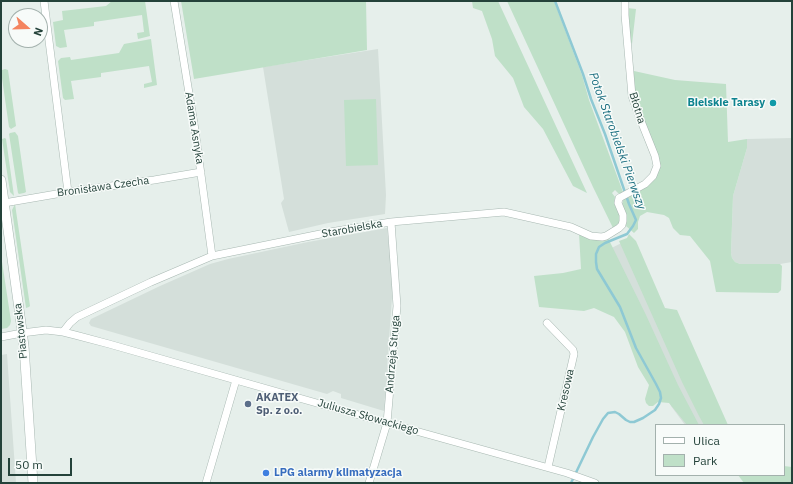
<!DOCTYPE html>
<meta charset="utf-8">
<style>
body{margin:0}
#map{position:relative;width:793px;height:484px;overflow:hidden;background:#e6efeb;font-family:"IBM Plex Sans",sans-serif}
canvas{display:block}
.frame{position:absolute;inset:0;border:2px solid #24423a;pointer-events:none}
.legend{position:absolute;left:655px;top:424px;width:130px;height:52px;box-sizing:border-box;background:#f7fbf9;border:1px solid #a3b1ad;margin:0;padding:5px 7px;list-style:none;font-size:12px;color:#24423a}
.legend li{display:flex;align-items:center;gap:8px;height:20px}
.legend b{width:20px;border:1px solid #a3b1ad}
.north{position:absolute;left:8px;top:8px;width:40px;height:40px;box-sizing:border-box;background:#f7fbf9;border:1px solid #a3b1ad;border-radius:50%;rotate:110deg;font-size:11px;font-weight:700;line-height:16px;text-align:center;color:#24423a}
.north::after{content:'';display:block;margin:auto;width:14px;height:18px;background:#f4845f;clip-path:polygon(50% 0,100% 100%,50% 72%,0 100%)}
.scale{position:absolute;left:8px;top:458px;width:64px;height:18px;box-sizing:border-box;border:2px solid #24423a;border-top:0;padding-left:5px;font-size:12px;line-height:14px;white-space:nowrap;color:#24423a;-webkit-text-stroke:3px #f7fbf9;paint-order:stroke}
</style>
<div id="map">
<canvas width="793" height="484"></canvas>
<div class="frame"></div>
<ul class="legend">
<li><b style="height:5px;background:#fff"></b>Ulica</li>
<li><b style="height:11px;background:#bfe0c8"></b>Park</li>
</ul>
<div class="north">N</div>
<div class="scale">50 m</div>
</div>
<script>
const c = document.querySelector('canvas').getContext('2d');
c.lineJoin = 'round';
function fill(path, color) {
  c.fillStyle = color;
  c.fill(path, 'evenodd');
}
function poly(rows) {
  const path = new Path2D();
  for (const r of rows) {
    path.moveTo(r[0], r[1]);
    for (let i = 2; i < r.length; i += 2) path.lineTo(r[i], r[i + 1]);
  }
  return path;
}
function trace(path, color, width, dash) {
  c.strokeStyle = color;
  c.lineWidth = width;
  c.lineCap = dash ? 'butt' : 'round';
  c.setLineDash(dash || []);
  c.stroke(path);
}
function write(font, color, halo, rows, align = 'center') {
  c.font = font + ' "IBM Plex Sans",sans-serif';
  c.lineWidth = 3;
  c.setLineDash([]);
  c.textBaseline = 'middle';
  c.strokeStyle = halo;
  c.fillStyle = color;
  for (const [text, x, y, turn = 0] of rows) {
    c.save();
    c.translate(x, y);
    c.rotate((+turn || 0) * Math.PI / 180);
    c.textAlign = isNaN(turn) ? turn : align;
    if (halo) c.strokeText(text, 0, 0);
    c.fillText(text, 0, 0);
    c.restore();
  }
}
const built = poly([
 [378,49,386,195,385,214,328,223,289,232,281,203,284,199,263,67],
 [792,138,792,262,780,264,740,264,735,262,732,258,731,253,733,196,747,148,747,139],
 [387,228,393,283,384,411,341,398,341,394,333,391,327,394,91,326,89,323,91,319,160,286,210,264,228,259,308,242],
 [630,239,715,425,685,425,671,406,603,252],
 [7,354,16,483,1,483,1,355]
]);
const green = poly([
 [112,1,145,1,150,36,138,39,137,33,144,32,142,15,94,22,94,26,64,30,67,47,60,48,56,46,53,22,63,20,62,11,106,6],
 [181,1,366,1,367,50,194,79],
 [472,1,498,1,587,193,573,186,543,129,524,107,513,78,495,56,492,39,482,11,473,8],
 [507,1,554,1,582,75,589,100,623,192,619,194,615,190,612,193,615,197,614,203,619,214,621,220,619,223,613,228,593,187],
 [627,8,636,9,632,44,630,40],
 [151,39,157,85,144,88,144,84,152,82,149,66,101,73,101,77,71,81,74,99,65,100,63,98,58,61,61,58,70,57,71,60,119,53,124,44],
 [5,69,8,70,16,126,11,129,9,127,1,71,2,70],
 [634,71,675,80,726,84,728,142,747,139,747,148,733,196,731,253,732,258,735,262,740,264,780,264,782,266,781,290,778,293,716,292,710,261,690,236,680,235,673,228,669,218,664,215,647,212,640,216,638,222,638,229,634,233,626,226,627,219,626,214,622,205,623,201,624,198,638,192,648,185,657,172,640,116,634,89],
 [376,99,378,165,346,166,344,100],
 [15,132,18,136,26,192,24,193,19,194,18,193,9,134,10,133],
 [5,138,6,139,14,196,10,192,2,139],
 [15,204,30,306,29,307,26,308,12,210],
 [579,233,608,238,646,315,678,385,699,425,687,425,669,403,658,402,653,406,649,406,646,403,645,399,649,385,638,367,625,332,614,317,594,308,584,311,539,307,534,276,563,273,581,269],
 [629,234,636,241,665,308,677,310,728,425,704,425,699,416,682,382,619,241,627,238],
 [1,255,11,321,10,325,7,328,1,329],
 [784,466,792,467,792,483,744,483,738,475,784,475]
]);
const stream = poly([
 [555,1,583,74,591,99,605,134,629,204,636,220,633,226,627,234,605,243,599,247,596,254,596,262,597,269,620,307,636,348,656,384,660,392,661,398,659,404,655,410,643,418,634,422,630,422,626,420,619,414,615,412,608,413,603,419,593,437,571,483]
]);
const minor = poly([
 [44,1,68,192],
 [174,1,195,130,212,256],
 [4,203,68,192,154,180,201,172],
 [547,323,573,350,574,354,548,467],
 [63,332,70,323,77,317,151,282,212,256,330,232,391,222,504,212,571,227,591,236,602,237,606,236,619,228,622,225,623,221,623,215,618,203,619,198,621,197,645,184,653,176,657,166,655,156,639,116,632,96,625,15,625,1],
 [1,337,22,333,46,330,63,332,75,335,109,344,387,423,567,473,595,483],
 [206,483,236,380],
 [369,483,387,423,395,329,397,306,391,222]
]);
const tertiary = poly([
 [1,180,20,316,24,346,33,483]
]);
const markers = [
 [773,103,4,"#0f9aa8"],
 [248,404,4,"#5c6f8a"],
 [266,473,4,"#3f7fe0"]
];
const cultureNames = [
 ["Bielskie Tarasy",765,103]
];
const streetNames = [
 ["Błotna",637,108,73],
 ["Adama Asnyka",194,128,81],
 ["Bronisława Czecha",103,187,-8],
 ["Starobielska",352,229,-10],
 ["Piastowska",21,331,-96],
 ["Andrzeja Struga",393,354,-85],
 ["Kresowa",566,390,-77],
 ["Juliusza Słowackiego",368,417,16]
];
const serviceNames = [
 ["AKATEX",256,398],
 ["Sp. z o.o.",256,411]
];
const shopNames = [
 ["LPG alarmy klimatyzacja",274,473]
];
const waterNames = [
 ["Potok Starobielski Pierwszy",617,141,70]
];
fill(built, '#d4dfda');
fill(green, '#bfe0c8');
trace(stream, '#8ec9d4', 2.5);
trace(minor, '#a8b8b2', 8);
trace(tertiary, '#a8b8b2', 10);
trace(minor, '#fff', 7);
trace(tertiary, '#fff', 9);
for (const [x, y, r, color] of markers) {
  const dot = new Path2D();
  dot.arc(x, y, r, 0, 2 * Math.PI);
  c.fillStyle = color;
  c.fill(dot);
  trace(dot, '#f7fbf9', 1.5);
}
write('bold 11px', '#0d838f', '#f7fbf9', cultureNames, 'right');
write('11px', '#24423a', '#f7fbf9', streetNames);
write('bold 11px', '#4e5e75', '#f7fbf9', serviceNames, 'left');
write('bold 11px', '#366cbe', '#f7fbf9', shopNames, 'left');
write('italic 12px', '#1c6f80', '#f7fbf9', waterNames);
</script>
